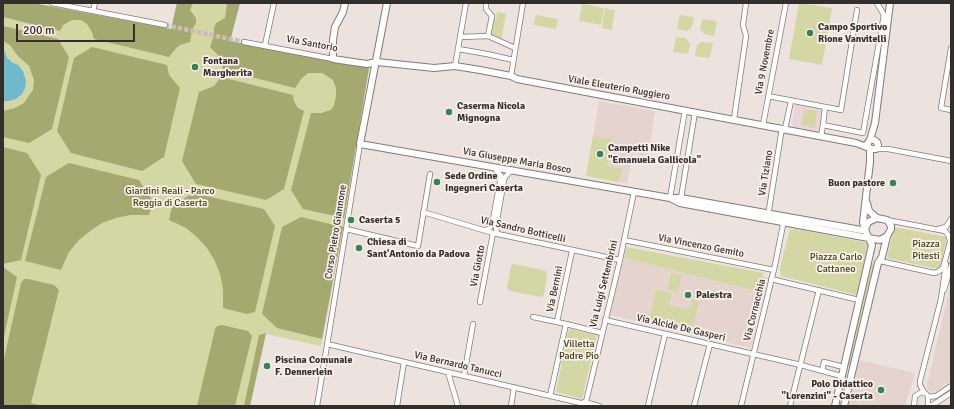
<!DOCTYPE html>
<style>
body{margin:0}
#map{position:relative;width:954px;height:409px;overflow:hidden;background:#ece2de;font-family:Signika,sans-serif}
canvas{display:block}
.frame{position:absolute;inset:0;border:4px solid #322e2c;pointer-events:none}
.scale{position:absolute;left:16px;top:24px;width:119px;height:18px;box-sizing:border-box;border:2px solid #322e2c;border-top:0;padding-left:5px;font-size:12px;line-height:14px;white-space:nowrap;color:#322e2c;-webkit-text-stroke:3px #f9efeb;paint-order:stroke}
</style>
<div id="map">
<canvas width="954" height="409"></canvas>
<div class="frame"></div>
<div class="scale">200 m</div>
</div>
<script>
const c = document.querySelector('canvas').getContext('2d');
c.lineJoin = 'round';
function fill(path, color) {
  c.fillStyle = color;
  c.fill(path, 'evenodd');
}
function poly(rows) {
  const path = new Path2D();
  for (const r of rows) {
    path.moveTo(r[0], r[1]);
    for (let i = 2; i < r.length; i += 2) path.lineTo(r[i], r[i + 1]);
  }
  return path;
}
function trace(path, color, width, dash) {
  c.strokeStyle = color;
  c.lineWidth = width;
  c.lineCap = dash ? 'butt' : 'round';
  c.setLineDash(dash || []);
  c.stroke(path);
}
function write(font, color, halo, rows, align = 'center') {
  c.font = font + ' Signika,sans-serif';
  c.lineWidth = 3.5;
  c.setLineDash([]);
  c.textBaseline = 'middle';
  c.strokeStyle = halo;
  c.fillStyle = color;
  for (const [text, x, y, turn = 0] of rows) {
    c.save();
    c.translate(x, y);
    c.rotate((+turn || 0) * Math.PI / 180);
    c.textAlign = isNaN(turn) ? turn : align;
    if (halo) c.strokeText(text, 0, 0);
    c.fillText(text, 0, 0);
    c.restore();
  }
}
const commercial = poly([
 [795,104,825,110,822,132,792,126]
]);
const built = poly([
 [599,101,655,111,648,156,633,154,627,183,619,182,621,168,607,166,612,139,593,136],
 [624,258,763,293,751,348,610,315],
 [951,283,951,381,937,390,931,392,927,389,927,384],
 [859,360,915,373,905,406,848,406]
]);
const green = poly([
 [3,3,33,3,171,29,177,3,240,3,230,41,369,68,343,227,321,346,266,334,250,406,3,406],
 [799,3,832,8,822,65,789,59],
 [582,4,604,8,601,25,579,21],
 [605,8,615,10,612,30,602,28],
 [497,12,506,14,501,41,488,36,492,18,496,19],
 [536,15,558,19,556,29,534,25],
 [680,15,694,17,692,27,687,31,677,29],
 [702,19,716,21,717,22,714,36,704,34,700,29],
 [676,37,686,38,690,44,688,54,673,52],
 [702,42,713,43,710,57,709,58,695,56,697,45],
 [804,109,817,111,815,128,801,125],
 [593,136,612,139,607,166,622,168,619,182,586,176],
 [894,227,947,237,940,268,938,269,887,258],
 [795,229,868,243,857,295,781,276,780,269,789,232,790,230],
 [626,247,764,273,763,277,767,277,763,293,624,258],
 [871,263,876,264,851,366,846,365],
 [513,264,514,264,546,271,547,275,544,294,541,297,510,291,507,288,511,266],
 [671,273,682,275,678,292,667,289],
 [656,290,671,293,669,305,687,310,687,307,691,308,692,300,699,302,693,327,666,320,664,328,648,324],
 [569,329,597,335,582,399,556,392]
]);
const forest = poly([
 [3,3,33,3,171,29,177,3,193,3,190,10,196,18,196,23,192,30,190,42,180,45,176,48,169,57,94,39,92,32,87,24,81,20,72,20,63,25,60,31,3,17],
 [227,3,240,3,230,41,369,68,344,218,303,209,291,190,311,113,321,113,331,110,334,105,336,97,336,88,333,80,322,73,308,73,301,79,295,88,223,70,221,58,210,47,214,36,214,28,216,23,225,18],
 [3,26,58,39,69,57,52,129,29,143,3,137,3,111,15,108,24,103,33,90,34,80,29,66,17,55,10,45,3,41],
 [92,47,167,65,169,75,180,88,164,157,142,171,71,153,57,131,74,58],
 [221,77,293,95,294,101,298,108,304,111,284,189,266,200,196,184,182,161,199,92,214,86],
 [3,147,27,153,41,175,21,260,3,264],
 [69,163,139,180,153,201,149,215,130,215,116,218,102,223,90,231,79,240,69,252,61,270,25,261,46,177],
 [193,193,264,209,275,226,255,312,247,314,223,308,223,289,220,274,215,261,207,248,197,237,186,228,169,220,172,206],
 [301,217,343,227,322,339,277,328,262,314,282,227],
 [3,267,17,277,3,341],
 [24,279,28,279,54,285,59,290,31,403,42,406,3,406,3,363,21,283],
 [222,325,248,331,252,336,235,406,197,406,215,329,217,326],
 [266,333,250,406,244,406,259,335]
]);
const water = poly([
 [3,51,5,52,7,58,11,61,11,62,18,65,23,71,26,81,25,88,22,94,16,99,9,101,3,101]
]);
const minorTunnel = poly([
 [165,25,244,42]
]);
const minor = poly([
 [52,3,165,25],
 [486,3,486,9,492,16,488,36],
 [93,11,95,3],
 [460,37,488,36,515,48],
 [244,42,333,59],
 [265,45,274,3],
 [951,48,941,108,951,110],
 [458,49,487,54,513,60],
 [455,66,466,3],
 [511,76,523,3],
 [768,96,841,110,857,10],
 [734,119,746,36,743,25,746,3],
 [763,125,786,3],
 [823,125,825,107],
 [785,129,791,101],
 [821,136,823,125,863,133,884,15,877,3],
 [876,149,888,149,951,161],
 [670,198,685,110],
 [681,198,695,112],
 [423,212,493,233,620,260],
 [768,216,782,128],
 [346,229,418,246,430,174],
 [938,229,946,227,951,219],
 [485,230,489,229,492,225,501,176,494,167],
 [497,234,496,226,504,180,505,177,512,170],
 [624,240,774,270],
 [880,261,934,273,938,272,943,268,950,242,949,236,945,231,887,220],
 [771,279,859,300],
 [944,290,951,266],
 [480,302,493,233],
 [533,317,557,322],
 [605,320,801,365,841,376],
 [566,324,602,333],
 [327,344,585,404],
 [822,371,824,362,843,367],
 [448,372,458,406],
 [464,376,473,324],
 [924,392,920,385,920,381,941,299,946,264],
 [550,396,566,324,557,322,572,251],
 [928,397,936,396,951,386],
 [584,402,599,406],
 [317,406,360,144],
 [397,406,404,362],
 [511,406,514,387],
 [585,406,620,260,634,192],
 [648,406,665,334],
 [694,406,710,344],
 [741,406,775,265,784,220],
 [790,406,819,290],
 [914,406,915,396,922,392,925,393,928,396,928,406],
 [931,406,951,393]
]);
const tertiary = poly([
 [345,3,343,12,335,27,333,40,333,59,367,64,377,62,434,68,455,66,480,70,511,76,517,79,856,143,869,148],
 [387,3,360,144,670,198,681,198,861,230,865,230],
 [870,140,874,140,877,142,878,145,876,149,870,149,867,144,870,140,875,123,890,3],
 [672,199,680,203,863,237,880,240,887,236],
 [865,230,868,222,877,218],
 [835,406,872,245,865,230,863,222,870,162,870,149],
 [844,406,878,263,882,257,887,236,891,229,891,226,887,220,877,218,869,211,867,203]
]);
const markers = [
 [810,33,4,"#348455"],
 [195,67,4,"#348455"],
 [449,112,4,"#348455"],
 [600,154,4,"#348455"],
 [437,182,4,"#348455"],
 [893,183,4,"#348455"],
 [351,220,4,"#348455"],
 [359,248,4,"#348455"],
 [688,295,4,"#348455"],
 [267,366,4,"#348455"],
 [881,390,4,"#348455"]
];
const poiNames = [
 ["Campo Sportivo",818,27],
 ["Rione Vanvitelli",818,39],
 ["Fontana",203,61],
 ["Margherita",203,73],
 ["Caserma Nicola",457,106],
 ["Mignogna",457,118],
 ["Campetti Nike",608,148],
 ["\"Emanuela Gallicola\"",608,160],
 ["Sede Ordine",445,176],
 ["Ingegneri Caserta",445,188],
 ["Buon pastore",885,183,"right"],
 ["Caserta 5",359,220],
 ["Chiesa di",367,242],
 ["Sant'Antonio da Padova",367,254],
 ["Palestra",696,295],
 ["Piscina Comunale",275,360],
 ["F. Dennerlein",275,372],
 ["Polo Didattico",873,384,"right"],
 ["\"Lorenzini\" - Caserta",873,396,"right"]
];
const streetNames = [
 ["Via Santorio",312,44,11],
 ["Via 9 Novembre",765,62,-79],
 ["Viale Eleuterio Ruggiero",619,88,10],
 ["Via Giuseppe Maria Bosco",517,161,10],
 ["Via Tiziano",766,173,-81],
 ["Via Sandro Botticelli",523,230,13],
 ["Corso Pietro Giannone",336,232,-81],
 ["Via Vincenzo Gemito",701,246,11],
 ["Via Giotto",478,266,-79],
 ["Via Luigi Settembrini",604,284,-76],
 ["Via Bernini",555,289,-78],
 ["Via Cornacchia",755,310,-76],
 ["Via Alcide De Gasperi",681,328,13],
 ["Via Bernardo Tanucci",458,365,13]
];
const parkNames = [
 ["Giardini Reali - Parco",170,191],
 ["Reggia di Caserta",170,203],
 ["Piazza",926,244],
 ["Pitesti",926,256],
 ["Piazza Carlo",836,257],
 ["Cattaneo",836,269],
 ["Villetta",579,344],
 ["Padre Pio",579,356]
];
fill(commercial, '#ecd3db');
fill(built, '#e5d4cd');
fill(green, '#d2d7a3');
fill(forest, '#a4a96f');
fill(water, '#6fb9cc');
trace(minorTunnel, '#c7beba', 4.5, [4.5, 2]);
trace(minor, '#837a77', 6);
trace(tertiary, '#837a77', 8);
trace(minor, '#fff', 4.5);
trace(tertiary, '#fff', 6);
for (const [x, y, r, color] of markers) {
  const dot = new Path2D();
  dot.arc(x, y, r, 0, 2 * Math.PI);
  c.fillStyle = color;
  c.fill(dot);
  trace(dot, '#f9efeb', 1.5);
}
write('bold 10px', '#322e2c', '#f9efeb', poiNames, 'left');
write('10px', '#322e2c', '#f9efeb', streetNames);
write('10px', '#3d3f12', '#f9efeb', parkNames);
</script>
